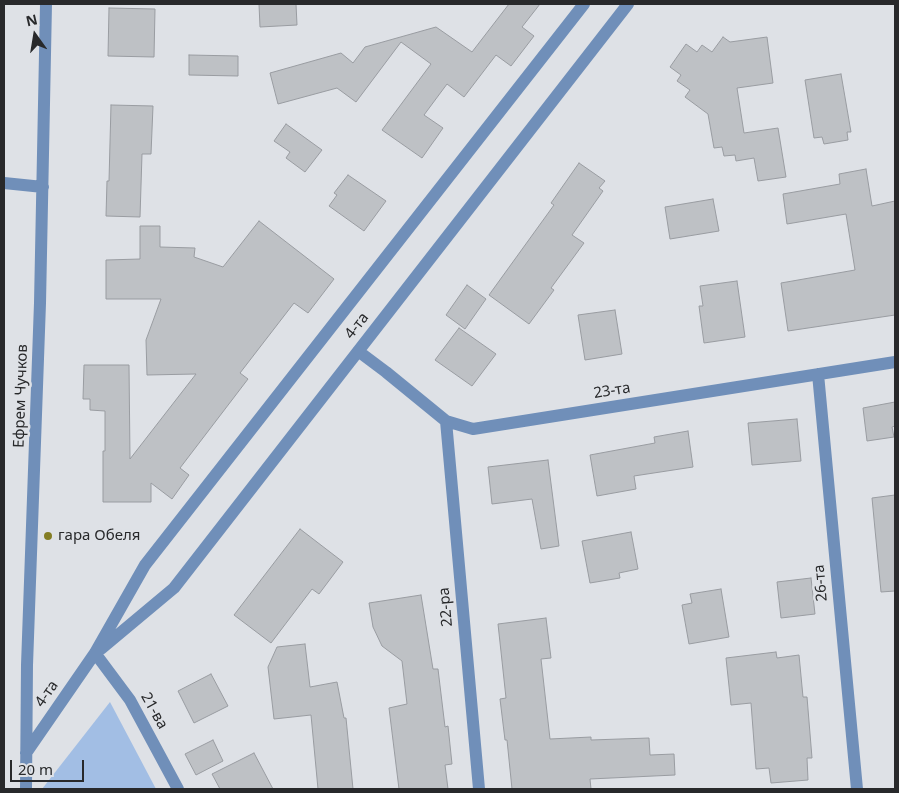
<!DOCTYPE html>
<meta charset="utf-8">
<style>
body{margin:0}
#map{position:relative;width:899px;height:793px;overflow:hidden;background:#dee1e6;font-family:"Noto Sans",sans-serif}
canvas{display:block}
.frame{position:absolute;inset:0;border:5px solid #28292b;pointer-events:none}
.north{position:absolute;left:10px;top:10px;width:50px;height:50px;-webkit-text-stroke:4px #dee1e6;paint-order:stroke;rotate:347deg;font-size:14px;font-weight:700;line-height:20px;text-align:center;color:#28292b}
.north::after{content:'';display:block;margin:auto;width:18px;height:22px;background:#28292b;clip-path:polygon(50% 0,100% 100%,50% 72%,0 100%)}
.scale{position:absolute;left:10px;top:760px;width:74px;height:22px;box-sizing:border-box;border:2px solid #28292b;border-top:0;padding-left:6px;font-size:15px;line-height:18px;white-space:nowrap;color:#28292b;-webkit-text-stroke:4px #dee1e6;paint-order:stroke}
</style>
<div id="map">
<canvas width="899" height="793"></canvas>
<div class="frame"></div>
<div class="north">N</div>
<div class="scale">20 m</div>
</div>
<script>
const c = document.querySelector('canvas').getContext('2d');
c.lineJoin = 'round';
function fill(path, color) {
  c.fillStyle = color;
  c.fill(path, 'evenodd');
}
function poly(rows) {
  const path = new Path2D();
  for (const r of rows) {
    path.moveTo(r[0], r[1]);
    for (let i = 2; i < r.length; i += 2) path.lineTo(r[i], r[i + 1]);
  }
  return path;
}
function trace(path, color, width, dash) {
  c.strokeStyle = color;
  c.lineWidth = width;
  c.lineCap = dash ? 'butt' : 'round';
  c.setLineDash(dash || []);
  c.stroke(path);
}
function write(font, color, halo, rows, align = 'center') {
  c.font = font + ' "Noto Sans",sans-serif';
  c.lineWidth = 5;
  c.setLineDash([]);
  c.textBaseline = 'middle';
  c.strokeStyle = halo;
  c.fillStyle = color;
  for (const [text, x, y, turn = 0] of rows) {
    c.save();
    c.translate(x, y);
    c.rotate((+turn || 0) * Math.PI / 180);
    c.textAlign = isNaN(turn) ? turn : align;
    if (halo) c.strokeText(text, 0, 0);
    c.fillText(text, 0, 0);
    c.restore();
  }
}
const green = poly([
 [110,702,156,789,42,789]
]);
const building = poly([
 [259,4,296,4,297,25,260,27,259,4],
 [509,4,540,4,522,27,534,36,511,66,496,55,464,97,447,84,424,115,443,128,422,158,382,130,431,64,401,42,356,102,337,88,278,104,270,73,341,53,353,63,365,47,436,27,472,52,509,4],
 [109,8,155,9,154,57,108,56,109,8],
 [723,37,730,42,767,37,773,83,737,88,744,133,778,128,786,177,758,181,754,158,736,161,735,155,724,156,722,147,714,148,708,114,685,97,690,90,677,81,681,75,670,67,686,44,697,52,702,45,712,52,723,37],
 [189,55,238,56,238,76,189,75,189,55],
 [841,74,851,132,847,132,848,140,824,144,822,137,814,138,805,80,841,74],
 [111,105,153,106,151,154,142,154,140,217,106,216,107,181,109,181,111,105],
 [286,124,322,150,305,172,286,158,290,152,274,141,286,124],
 [579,163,605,181,599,188,603,191,572,235,584,243,551,288,554,290,529,324,489,295,554,205,551,203,579,163],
 [866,169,872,206,895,201,895,315,788,331,781,283,855,270,846,214,787,224,783,194,840,184,839,174,866,169],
 [348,175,386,201,364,231,329,206,337,195,334,193,348,175],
 [713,199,719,231,670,239,665,207,713,199],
 [259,221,334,279,308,313,294,303,240,373,248,379,180,468,189,475,172,499,151,483,151,502,103,502,103,451,105,451,105,411,90,410,90,399,83,399,84,365,129,365,130,459,196,374,147,375,146,340,161,299,106,299,106,260,140,259,140,226,160,226,160,247,195,248,194,257,223,267,259,221],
 [737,281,745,337,704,343,699,306,703,306,700,286,737,281],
 [467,285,486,299,465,329,446,315,467,285],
 [615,310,622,354,585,360,578,315,615,310],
 [459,328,496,354,472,386,435,360,459,328],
 [895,402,895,426,892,427,894,437,867,441,863,408,895,402],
 [797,419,801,461,752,465,748,423,797,419],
 [688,431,693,467,634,476,636,489,597,496,590,455,655,443,654,437,688,431],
 [548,460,559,546,541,549,532,499,492,504,488,467,548,460],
 [895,495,895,591,881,592,872,498,895,495],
 [300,529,343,562,319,594,312,589,271,643,234,615,300,529],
 [631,532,638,569,619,573,620,578,590,583,582,541,631,532],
 [811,578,815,614,781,618,777,582,811,578],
 [721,589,729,637,689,644,682,605,692,603,690,594,721,589],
 [421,595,433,669,438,669,445,727,448,726,452,764,445,765,448,789,399,789,389,708,407,704,402,661,382,646,373,627,369,603,421,595],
 [546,618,551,658,541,659,550,739,591,737,591,740,649,738,650,755,674,754,675,775,590,779,591,789,512,789,507,740,505,740,500,699,506,698,498,624,546,618],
 [305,644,310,687,337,682,344,718,346,718,353,789,318,789,311,715,274,719,268,667,277,647,305,644],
 [776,652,777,658,799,655,803,697,807,697,812,758,807,758,808,780,771,783,769,768,756,769,751,703,731,705,726,658,776,652],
 [211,674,228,706,194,723,178,691,211,674],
 [213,740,223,761,196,775,185,754,213,740],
 [254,753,273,789,220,789,212,774,254,753]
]);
const minor = poly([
 [4,183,43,187],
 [358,351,386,372,446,421,473,429,895,362],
 [818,374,857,789],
 [446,421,479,789],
 [101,649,174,588,628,4],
 [95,653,130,700,178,789],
 [26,753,95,653,145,565,584,4],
 [26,789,27,665,40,303,46,4]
]);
const markers = [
 [48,536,5,"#837d24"]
];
const streetNames = [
 ["4-та",357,326,-52],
 ["23-та",612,391,-9],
 ["Ефрем Чучков",21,396,-88],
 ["26-та",821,583,-95],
 ["22-ра",446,607,-95],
 ["4-та",47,694,-55],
 ["21-ва",154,711,61]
];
const poiNames = [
 ["гара Обеля",58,536]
];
fill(green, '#a2bee4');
fill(building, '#bec1c5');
trace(building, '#999ca1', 1);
trace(minor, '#708fb9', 12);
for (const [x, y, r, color] of markers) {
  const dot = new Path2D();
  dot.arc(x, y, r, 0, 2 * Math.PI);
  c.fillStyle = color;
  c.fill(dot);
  trace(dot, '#dee1e6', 2);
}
write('15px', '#28292b', '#dee1e6', streetNames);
write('15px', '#28292b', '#dee1e6', poiNames, 'left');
</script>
